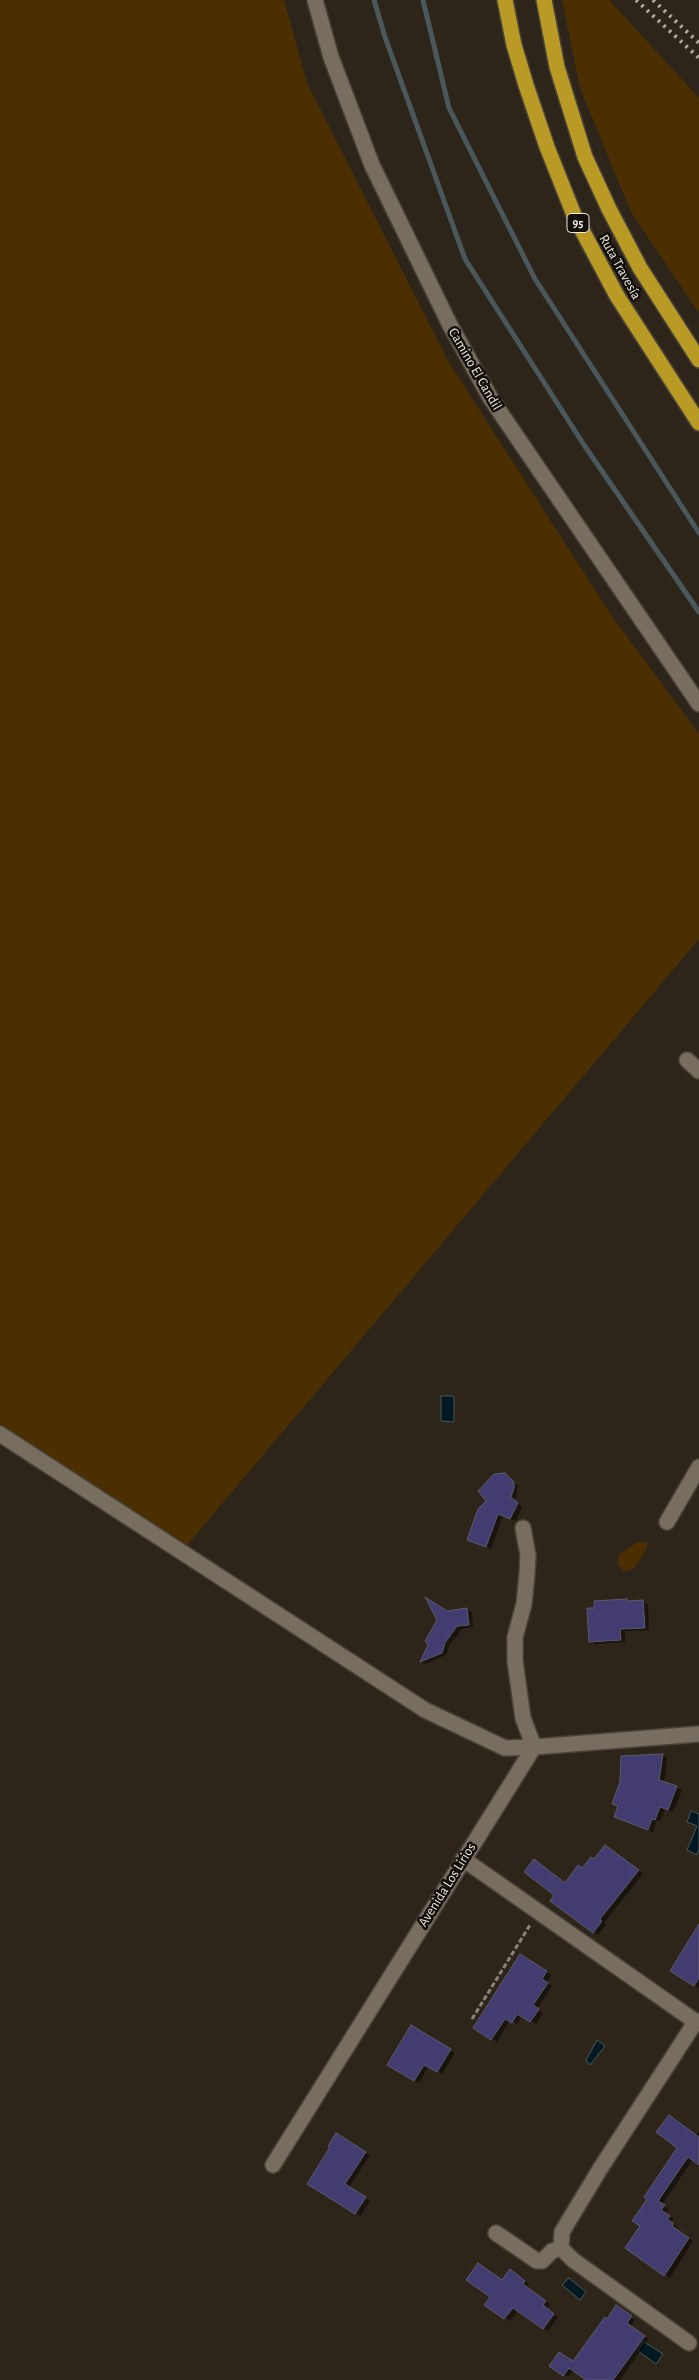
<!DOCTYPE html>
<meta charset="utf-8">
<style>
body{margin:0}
canvas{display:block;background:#2e251a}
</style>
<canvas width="699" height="2380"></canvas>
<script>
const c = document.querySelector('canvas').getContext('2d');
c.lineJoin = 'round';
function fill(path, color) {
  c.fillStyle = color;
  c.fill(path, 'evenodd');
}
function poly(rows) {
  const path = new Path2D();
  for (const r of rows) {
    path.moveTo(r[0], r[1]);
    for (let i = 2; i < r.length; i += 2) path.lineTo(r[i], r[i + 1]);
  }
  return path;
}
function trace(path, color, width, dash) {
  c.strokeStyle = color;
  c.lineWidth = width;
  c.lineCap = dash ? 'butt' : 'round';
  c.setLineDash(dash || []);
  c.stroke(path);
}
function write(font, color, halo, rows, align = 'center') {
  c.font = font + ' "Alegreya Sans",sans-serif';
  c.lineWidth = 5;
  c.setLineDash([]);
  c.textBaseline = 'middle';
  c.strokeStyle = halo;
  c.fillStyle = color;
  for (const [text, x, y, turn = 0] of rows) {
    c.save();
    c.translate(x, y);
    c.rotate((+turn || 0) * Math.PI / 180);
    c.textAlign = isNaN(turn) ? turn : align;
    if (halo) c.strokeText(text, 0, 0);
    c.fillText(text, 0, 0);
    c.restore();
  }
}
const green = poly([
 [0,0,284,0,307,83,448,361,611,615,699,734,699,939,187,1545,0,1424],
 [562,0,609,0,699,98,699,313,631,212,580,88],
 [637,1542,649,1543,645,1552,635,1567,628,1571,624,1571,617,1564,619,1555]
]);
const water = poly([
 [441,1396,454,1396,454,1422,441,1421,441,1396],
 [691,1811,699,1814,699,1849,697,1855,687,1850,697,1826,687,1822,691,1811],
 [597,2040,605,2046,590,2065,586,2060,597,2040],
 [569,2278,586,2292,580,2300,562,2285,569,2278],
 [644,2342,663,2354,656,2364,638,2351,644,2342]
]);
const shadow = poly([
 [505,1475,518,1486,515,1501,522,1507,516,1521,503,1516,491,1549,468,1540],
 [643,1602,648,1604,649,1630,625,1631,625,1642,595,1644,590,1641],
 [467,1609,472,1612,473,1627,462,1629,449,1646,446,1655,425,1664,421,1662,447,1612],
 [662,1755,667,1758,664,1783,682,1790,673,1812,665,1809,660,1821,657,1820,653,1832,620,1819],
 [610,1849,643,1874,604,1923,606,1925,598,1935,552,1900,566,1884],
 [699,1927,699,1988,672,1970],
 [521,1956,552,1975,546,1983,552,1986,537,2009,543,2013,536,2024,522,2015,517,2024,510,2020,497,2042,475,2028],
 [411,2027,455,2053,442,2074,429,2066,419,2083,389,2064],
 [696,2133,699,2133,699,2163,693,2159,662,2205,669,2209,665,2214,674,2219,671,2223,677,2227,676,2229,693,2241,670,2278,627,2248,642,2226],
 [336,2135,370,2155,349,2188,370,2201,361,2216,308,2183,331,2147],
 [515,2274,529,2284,527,2287,550,2304,547,2309,558,2317,548,2331,518,2310,510,2321,486,2304],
 [621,2310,635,2320,631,2326,649,2339,620,2380,588,2380,574,2370,568,2377,551,2366,574,2363,608,2320]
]);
const stream = poly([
 [374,0,385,37,465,259,584,445,699,612],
 [423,0,449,108,535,279,699,533]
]);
const building = poly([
 [505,1473,514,1482,514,1488,511,1497,518,1503,510,1519,498,1514,486,1547,467,1540,478,1509,486,1501,478,1491,494,1474,505,1473],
 [425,1597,447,1611,467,1608,469,1625,457,1626,445,1643,442,1653,420,1662,428,1645,425,1641,437,1620,425,1597],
 [627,1599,627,1601,643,1600,645,1628,620,1629,621,1640,589,1642,587,1608,594,1608,594,1601,627,1599],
 [663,1754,659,1780,677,1786,668,1810,660,1807,655,1820,652,1819,648,1830,614,1817,618,1806,612,1804,620,1782,621,1756,663,1754],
 [605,1845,639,1870,600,1919,602,1921,593,1933,550,1901,554,1895,524,1872,534,1859,565,1883,578,1865,582,1868,591,1857,594,1859,605,1845],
 [699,1924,699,1978,694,1986,670,1971,699,1924],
 [520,1954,547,1971,542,1979,548,1983,533,2005,539,2009,530,2022,517,2014,512,2023,505,2019,491,2040,473,2028,520,1954],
 [411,2025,451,2049,437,2072,424,2065,414,2081,387,2065,411,2025],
 [669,2115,699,2137,699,2165,688,2157,658,2201,665,2205,661,2210,670,2216,667,2219,673,2223,672,2226,689,2238,664,2276,625,2248,640,2226,632,2221,647,2199,644,2197,677,2148,656,2132,669,2115],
 [336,2133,366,2152,345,2184,366,2197,355,2214,307,2184,330,2147,328,2146,336,2133],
 [478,2263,502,2280,510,2269,525,2281,523,2284,546,2301,543,2305,554,2314,543,2329,513,2308,504,2319,484,2305,490,2297,466,2280,478,2263],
 [616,2305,632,2316,627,2323,645,2336,613,2380,586,2380,569,2368,563,2376,549,2366,559,2352,573,2361,605,2317,607,2319,616,2305]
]);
const path = poly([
 [472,2019,530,1925]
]);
const street = poly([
 [315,0,331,57,372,165,450,325,491,399,699,704],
 [687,1060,699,1071],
 [0,1434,425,1710,505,1748,534,1747,523,1718,515,1661,515,1637,524,1604,527,1574,528,1555,523,1528],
 [667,1522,699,1467],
 [463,1859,699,2024],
 [273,2165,534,1747,699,1734],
 [496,2233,537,2261,542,2261,552,2251,561,2248],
 [689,2343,573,2260,561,2248,562,2232,600,2169,696,2021]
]);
const highway = poly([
 [505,0,514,45,526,85,547,147,574,215,617,296,699,423],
 [544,0,557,67,585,157,609,209,640,268,699,360]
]);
const rail = poly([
 [636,0,699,58],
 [653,0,699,43]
]);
const shields = [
 [578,223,22]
];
const shieldNames = [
 ["95",578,223]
];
const streetNames = [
 ["Ruta Travesía",620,267,61],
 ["Camino El Candil",475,369,60],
 ["Avenida Los Lirios",447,1885,-58]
];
fill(green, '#4b2f00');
fill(water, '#031922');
trace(water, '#4a575b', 1);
fill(shadow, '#0007');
trace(stream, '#4a575b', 5);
fill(building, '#423c70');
trace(building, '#5b5b6a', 1);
trace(street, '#4a4339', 18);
trace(highway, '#4a4339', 18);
trace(path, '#8b837a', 3, [5, 2.5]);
trace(street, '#786e60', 15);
trace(highway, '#b89a24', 15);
trace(rail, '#afa89f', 4, [2.5, 5]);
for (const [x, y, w] of shields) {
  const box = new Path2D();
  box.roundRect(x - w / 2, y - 9.5, w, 19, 4);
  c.fillStyle = '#130f0a';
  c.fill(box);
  trace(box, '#efe9e1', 1);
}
write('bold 12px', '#efe9e1', null, shieldNames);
write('14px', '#efe9e1', '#130f0a', streetNames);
</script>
